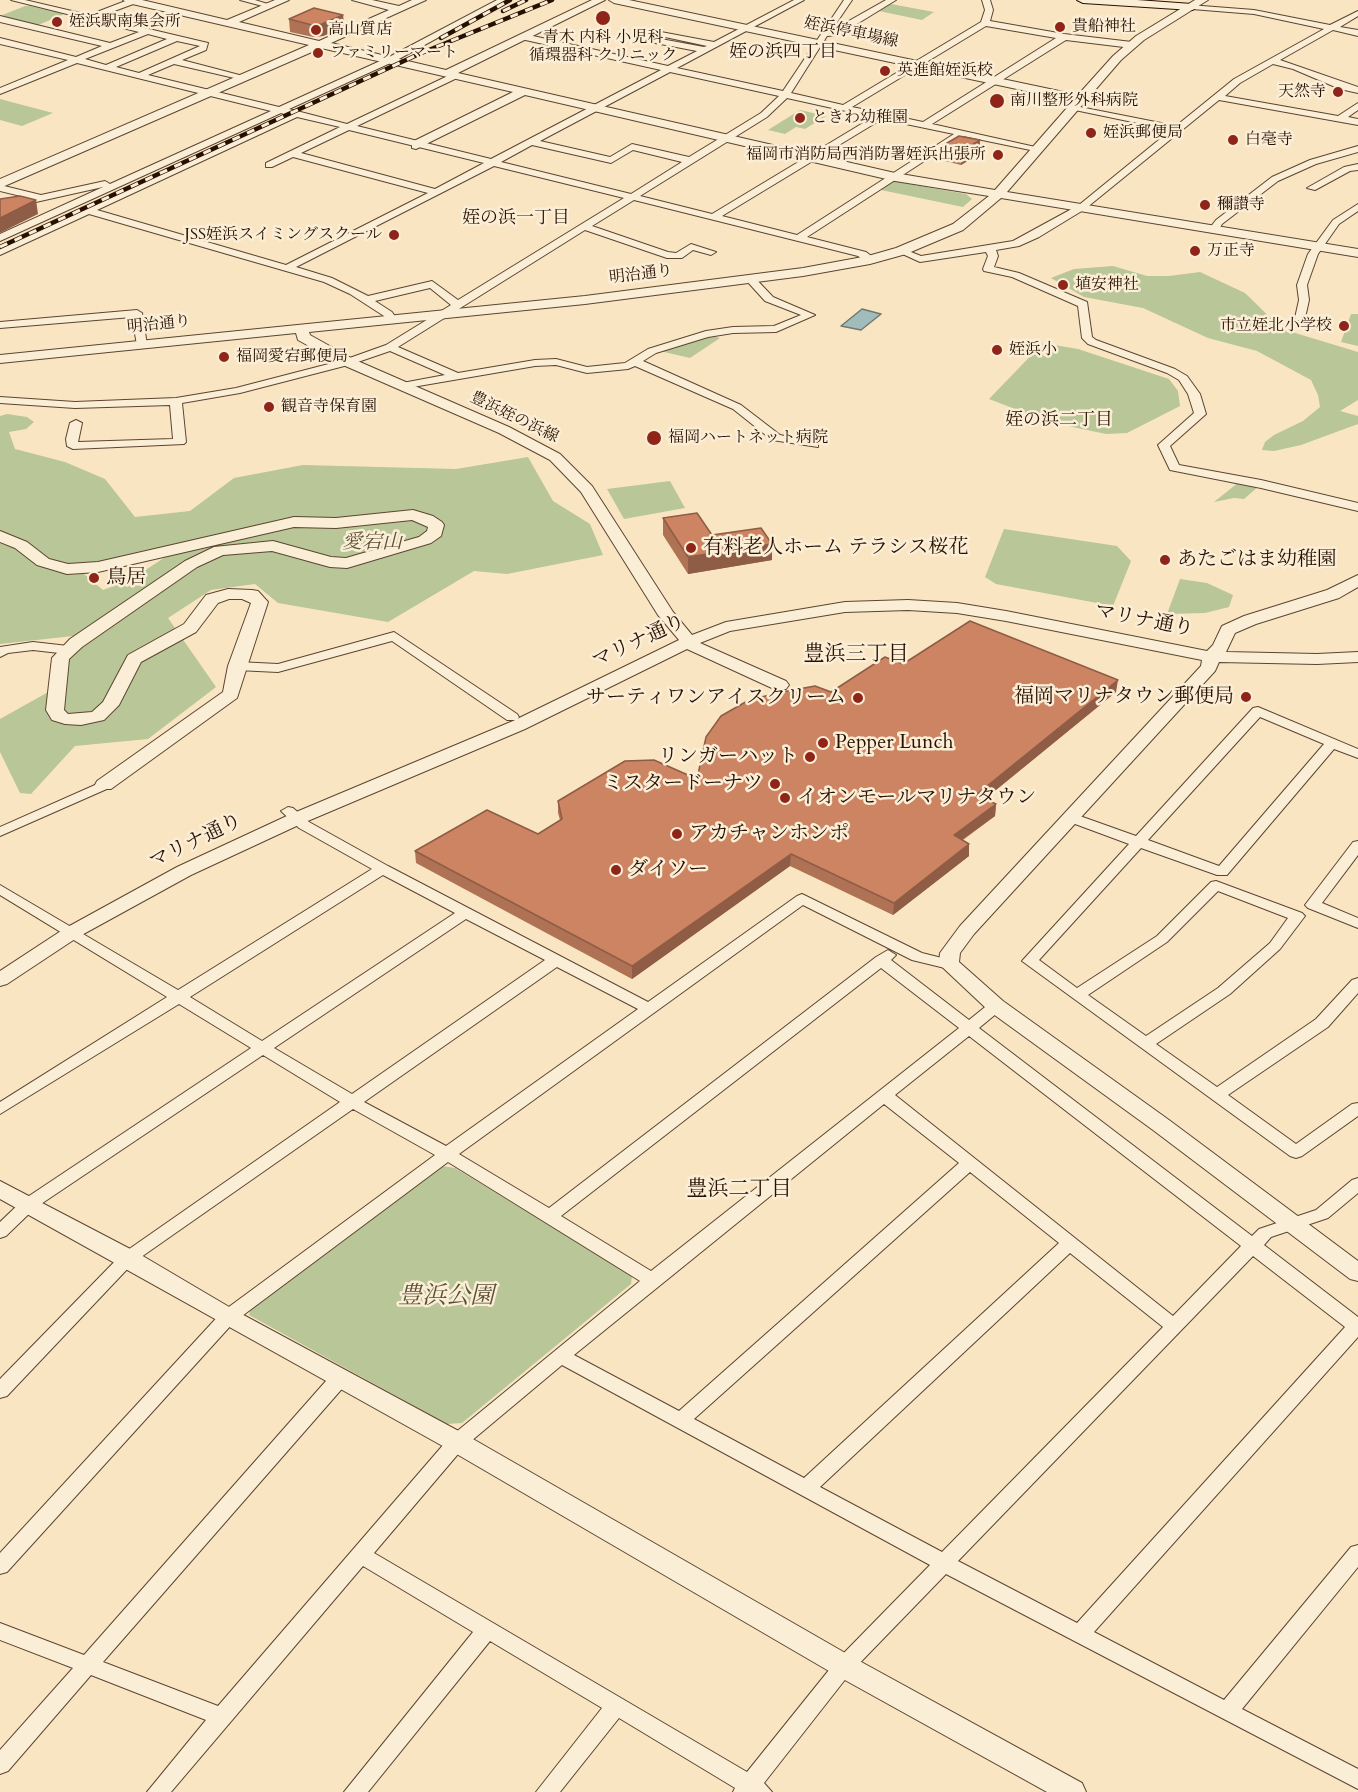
<!DOCTYPE html>
<meta charset="utf-8">
<style>
body{margin:0}
canvas{display:block;background:#f9e5c2}
</style>
<canvas width="1358" height="1792"></canvas>
<script>
const c = document.querySelector('canvas').getContext('2d');
c.lineJoin = 'round';
function fill(path, color) {
  c.fillStyle = color;
  c.fill(path, 'evenodd');
}
function poly(rows) {
  const path = new Path2D();
  for (const r of rows) {
    path.moveTo(r[0], r[1]);
    for (let i = 2; i < r.length; i += 2) path.lineTo(r[i], r[i + 1]);
  }
  return path;
}
function trace(path, color, width, dash) {
  c.strokeStyle = color;
  c.lineWidth = width;
  c.lineCap = dash ? 'butt' : 'round';
  c.setLineDash(dash || []);
  c.stroke(path);
}
function write(font, color, halo, rows, align = 'center') {
  c.font = font + ' Cardo,"Noto Serif JP",serif';
  c.lineWidth = 5;
  c.setLineDash([]);
  c.textBaseline = 'middle';
  c.strokeStyle = halo;
  c.fillStyle = color;
  for (const [text, x, y, turn = 0] of rows) {
    c.save();
    c.translate(x, y);
    c.rotate((+turn || 0) * Math.PI / 180);
    c.textAlign = isNaN(turn) ? turn : align;
    if (halo) c.strokeText(text, 0, 0);
    c.fillText(text, 0, 0);
    c.restore();
  }
}
const green = poly([
 [891,4,934,12,922,20,879,11],
 [25,6,30,6,64,14,36,26,0,16],
 [0,99,53,113,22,126,0,120],
 [800,110,826,116,805,129,796,127,785,134,768,130],
 [892,181,966,194,972,199,963,207,881,190],
 [1113,266,1147,276,1169,276,1200,272,1245,293,1282,329,1358,352,1358,400,1340,411,1358,416,1358,424,1301,445,1274,451,1262,450,1265,442,1274,435,1303,421,1320,407,1318,395,1311,380,1257,351,1208,338,1143,308,1084,297,1051,278,1074,269],
 [1351,314,1358,314,1358,346,1341,342],
 [709,335,720,338,690,358,660,351],
 [1043,343,1078,349,1169,379,1178,391,1180,406,1127,433,1106,434,1049,422,989,399],
 [7,414,27,417,34,422,26,429,9,432,15,449,65,462,105,479,135,517,190,511,234,478,303,465,456,469,528,457,553,501,590,524,603,555,507,574,474,571,388,622,278,603,255,584,211,590,168,618,216,687,148,739,75,746,31,794,20,793,0,752,0,719,50,691,73,636,0,644,0,416],
 [170,554,130,580,103,590,84,574],
 [670,481,685,508,624,519,607,489],
 [1239,482,1259,486,1244,499,1234,498,1214,502],
 [1004,529,1117,546,1131,561,1113,606,996,584,985,577],
 [1180,579,1207,583,1233,595,1229,607,1205,613,1167,614],
 [442,1166,455,1168,632,1276,631,1284,462,1423,447,1424,249,1315,251,1307]
]);
const water = poly([
 [862,309,881,314,861,330,841,326,862,309]
]);
const minor = poly([
 [11,0,25,0,89,15,128,0,136,0,136,3,98,17,208,43,206,50,182,60,247,77,243,80,174,64,148,75,279,107,391,56,497,0,507,0,397,60,289,109,347,124,454,73,458,76,457,78,357,126,491,159,661,70,521,39,520,37,524,34,668,66,697,51,650,42,650,38,661,32,714,42,794,0,804,0,677,68,783,91,844,0,852,0,831,31,886,0,896,0,839,35,827,36,791,93,843,105,981,22,985,10,982,0,990,0,993,10,990,21,1064,34,1132,42,1136,45,1132,48,1066,40,932,124,1040,148,1040,152,963,136,807,237,866,252,874,258,874,262,866,262,858,256,634,200,592,226,668,252,676,253,691,244,716,252,711,255,693,250,682,258,667,258,585,230,398,347,458,373,535,360,556,359,587,367,625,363,648,349,706,331,733,327,774,326,801,315,765,301,745,279,750,276,754,277,773,297,815,315,776,332,733,333,708,337,656,353,643,361,741,405,780,435,818,443,818,447,772,440,733,409,635,366,628,369,587,373,556,365,535,366,401,389,395,386,397,384,445,375,390,351,352,364,240,393,182,403,186,442,184,444,73,449,67,446,66,439,70,423,76,420,82,423,78,442,173,439,170,405,75,408,0,403,0,397,75,402,176,398,236,388,344,360,386,345,451,305,430,288,375,301,392,312,398,321,397,323,389,323,384,316,350,294,324,282,89,214,0,255,0,248,287,115,281,113,0,241,0,234,103,187,0,210,0,204,29,198,0,191,0,185,41,195,105,181,110,184,271,111,77,63,0,94,0,88,68,60,0,44,0,38,76,57,102,46,0,22,0,16,110,43,139,32,11,0],
 [986,26,1056,38,923,122,852,107,986,26],
 [148,34,167,39,106,65,85,59,148,34],
 [665,37,707,46,704,47,661,39,665,37],
 [177,41,200,46,139,73,116,67,177,41],
 [670,72,779,96,761,113,689,157,632,144,610,157,540,141,670,72],
 [787,98,873,117,712,214,640,196,767,117,787,98],
 [297,117,340,127,266,163,266,167,272,167,293,157,428,193,286,265,97,210,297,117],
 [882,119,954,134,797,235,722,216,882,119],
 [349,130,484,163,435,189,301,153,349,130],
 [532,145,611,163,633,150,682,162,631,194,501,162,532,145],
 [494,166,624,198,458,300,432,281,368,296,332,278,296,267,494,166],
 [240,0,255,0,274,6,270,8,240,0],
 [1189,5,1254,10,1330,25,1358,11,1358,16,1340,27,1358,30,1358,36,1333,30,1280,60,1358,87,1358,93,1340,89,1293,69,1273,64,1240,83,1225,96,1338,116,1358,103,1358,110,1348,117,1358,119,1358,125,1219,100,1085,209,1039,237,1019,246,996,250,998,256,994,267,1019,273,1087,302,1092,337,1096,340,1175,369,1187,376,1200,394,1206,414,1170,446,1179,465,1261,480,1358,503,1358,511,1261,488,1170,470,1158,445,1194,413,1188,394,1179,380,1167,373,1088,344,1082,338,1078,306,1012,277,984,271,983,269,988,256,986,252,920,262,896,251,901,248,921,256,1013,241,1079,205,1171,130,1070,109,1070,105,1176,126,1234,79,1324,29,1254,14,1192,9,1189,9,1189,5],
 [1358,146,1358,152,1316,164,1278,181,1222,224,1218,231,1209,229,1216,220,1272,177,1310,160,1358,146],
 [1358,164,1358,170,1350,171,1315,190,1307,188,1344,167,1358,164],
 [1358,204,1358,211,1339,224,1318,254,1307,285,1309,300,1305,318,1304,320,1296,320,1295,318,1299,300,1297,285,1308,254,1333,220,1358,204],
 [137,310,142,313,147,345,142,348,137,345,132,317,0,328,0,322,137,310],
 [394,632,517,714,519,717,517,720,507,720,392,641,278,672,237,670,230,666,237,662,278,664,394,632],
 [33,642,68,646,75,650,68,654,33,650,8,653,0,657,0,647,33,642],
 [1258,707,1358,749,1358,758,1334,749,1227,875,1217,875,1141,848,1039,960,1077,988,1157,936,1211,882,1216,881,1302,913,1305,916,1280,949,1230,994,1156,1044,1217,1087,1316,1019,1352,980,1358,978,1358,993,1328,1027,1228,1095,1296,1144,1352,1104,1358,1103,1358,1116,1302,1156,1296,1158,1290,1156,1022,961,1129,844,1067,821,1065,818,1067,815,1077,815,1136,836,1253,708,1258,707],
 [1260,717,1324,744,1219,866,1148,840,1260,717],
 [1218,891,1288,918,1270,943,1218,988,1146,1036,1088,995,1167,942,1218,891],
 [104,781,109,782,111,785,109,788,0,836,0,827,104,781],
 [288,807,293,808,309,822,388,866,648,1002,797,896,802,894,922,953,954,961,957,964,949,969,912,960,803,905,459,1154,549,1208,876,957,888,950,896,955,891,960,969,1020,990,1003,1002,1003,1004,1006,1002,1009,979,1028,1252,1236,1259,1229,1316,1210,1352,1180,1358,1178,1358,1193,1328,1218,1271,1237,1264,1245,1358,1317,1358,1337,1094,1632,1224,1700,1351,1547,1358,1545,1358,1567,1242,1709,1358,1769,1358,1789,946,1574,851,1672,764,1783,772,1792,733,1792,735,1788,619,1718,560,1792,536,1792,602,1708,490,1641,368,1792,344,1792,473,1632,363,1566,171,1792,147,1792,206,1720,91,1675,8,1771,0,1774,0,1750,73,1668,0,1640,0,1623,84,1655,333,1373,340,1371,347,1373,349,1378,347,1383,103,1662,218,1706,450,1437,640,1281,448,1162,234,1322,7,1572,0,1574,0,1553,222,1312,435,1155,353,1109,134,1262,7,1396,0,1398,0,1379,122,1254,340,1102,263,1055,35,1208,6,1236,0,1238,0,1222,23,1200,251,1048,179,1004,0,1114,0,1102,167,997,0,895,0,885,178,990,372,869,299,828,281,811,288,807],
 [383,875,455,913,262,1041,190,997,383,875],
 [466,919,545,960,352,1094,274,1048,466,919],
 [557,967,638,1009,446,1146,364,1102,557,967],
 [881,968,959,1028,651,1271,561,1216,881,968],
 [969,1036,1241,1246,1173,1316,895,1095,969,1036],
 [884,1104,959,1163,679,1411,574,1355,884,1104],
 [970,1172,1059,1243,804,1478,694,1419,970,1172],
 [1070,1253,1163,1327,942,1552,820,1487,1070,1253],
 [1253,1256,1345,1327,1077,1623,958,1561,1253,1256],
 [562,1365,930,1565,837,1660,747,1772,374,1553,464,1447,562,1365],
 [1358,841,1358,855,1322,903,1358,918,1358,928,1308,908,1305,905,1353,842,1358,841]
]);
const tertiary = poly([
 [123,0,142,0,227,20,275,0,289,0,239,22,319,41,389,10,352,0,372,0,399,6,412,0,426,0,331,43,446,70,592,0,605,0,458,73,895,173,995,190,1073,101,614,3,609,0,629,0,1078,95,1113,56,1136,36,1195,0,1208,0,1144,40,1121,60,1007,192,1358,249,1358,257,1001,198,963,230,906,254,870,264,803,276,585,304,309,332,310,335,353,359,509,427,560,454,592,486,673,612,692,635,726,622,845,602,908,600,957,603,1006,611,1207,651,1213,645,1222,626,1244,616,1327,590,1358,575,1358,587,1339,598,1256,624,1235,633,1226,652,1317,654,1358,652,1358,662,1317,664,1219,662,1215,671,974,934,960,953,959,962,1003,1001,1169,1120,1358,1261,1358,1281,1350,1279,1153,1130,989,1011,939,964,940,953,960,926,1201,666,1202,660,1006,621,957,613,908,610,845,612,730,631,700,643,786,681,789,685,786,689,774,689,687,649,525,729,303,823,191,875,78,937,7,984,0,986,0,971,64,929,177,867,289,815,513,721,679,640,658,615,581,492,550,460,499,433,343,365,298,340,296,333,0,363,0,355,585,296,803,268,868,256,896,248,953,224,989,196,895,181,525,95,416,149,412,148,412,142,513,92,321,48,0,188,0,179,309,45,128,3,123,0],
 [413,510,433,516,442,522,444,525,441,536,431,543,347,568,330,567,272,551,223,555,197,567,82,647,69,659,64,710,68,714,92,712,103,702,128,655,184,624,206,595,228,589,252,590,258,591,268,602,237,698,111,789,97,789,95,785,97,781,223,692,228,666,251,603,242,599,229,599,218,603,196,632,141,662,119,705,104,720,81,725,65,724,52,720,46,710,52,658,70,639,185,561,214,547,273,541,331,557,346,558,419,537,427,531,428,527,412,520,336,528,294,527,98,572,67,574,37,565,15,548,0,542,0,531,27,542,49,559,68,564,98,562,294,517,336,518,413,510],
 [0,1181,136,1252,236,1311,466,1435,854,1658,1082,1783,1086,1792,1047,1792,834,1674,448,1449,0,1199,0,1181]
]);
const secondary = poly([
 [1077,0,1137,0,1192,4,1198,7,1192,10,1083,3,1077,0]
]);
const rail = poly([
 [503,11,526,0],
 [441,38,510,0],
 [0,247,419,54,552,0]
]);
const wall = poly([
 [343,15,344,27,323,36,313,37,290,32,289,19],
 [980,140,979,154,961,165,941,160,942,146],
 [663,518,712,535,772,544,772,560,688,574,663,535],
 [903,664,1116,692,985,799,996,804,995,816,963,840,969,856,893,915,790,866,632,979,416,863,415,851,538,834,560,820,558,813,558,801,697,779,831,692]
]);
const shadedWall = poly([
 [343,15,344,27,323,36,313,37,312,25],
 [980,140,979,154,961,165,962,151],
 [36,200,38,214,0,233,0,218],
 [772,544,772,560,688,574,688,557],
 [1118,680,1116,692,975,807,976,795],
 [996,804,995,816,953,846,954,835],
 [969,844,969,856,893,915,894,903],
 [791,854,790,866,632,979,632,966]
]);
const building = poly([
 [314,8,343,15,322,24,312,25,289,19,314,8],
 [959,136,980,140,962,151,942,146,959,136],
 [20,196,36,200,0,218,0,199,20,196],
 [697,513,712,535,761,528,772,544,688,557,663,518,697,513],
 [970,621,1118,680,976,795,996,804,954,835,969,844,894,903,791,854,632,966,415,851,487,810,538,834,562,819,558,801,625,761,654,760,697,779,706,737,721,716,749,700,782,692,815,686,831,692,885,657,903,664,970,621]
]);
const markers = [
 [603,18,8,"#8f2418"],
 [57,22,6,"#8f2418"],
 [1060,27,6,"#8f2418"],
 [316,30,6,"#8f2418"],
 [318,53,6,"#8f2418"],
 [885,71,6,"#8f2418"],
 [1338,92,6,"#8f2418"],
 [997,101,8,"#8f2418"],
 [800,118,6,"#8f2418"],
 [1091,133,6,"#8f2418"],
 [1233,140,6,"#8f2418"],
 [998,155,6,"#8f2418"],
 [1205,205,6,"#8f2418"],
 [394,235,6,"#8f2418"],
 [1195,251,6,"#8f2418"],
 [1063,285,6,"#8f2418"],
 [1344,326,6,"#8f2418"],
 [997,350,6,"#8f2418"],
 [224,357,6,"#8f2418"],
 [269,407,6,"#8f2418"],
 [654,438,8,"#8f2418"],
 [691,548,6,"#8f2418"],
 [1165,560,6,"#8f2418"],
 [94,578,6,"#8f2418"],
 [1246,697,6,"#8f2418"],
 [858,698,6,"#8f2418"],
 [823,743,6,"#8f2418"],
 [810,757,6,"#8f2418"],
 [775,784,6,"#8f2418"],
 [785,798,6,"#8f2418"],
 [677,834,6,"#8f2418"],
 [616,870,6,"#8f2418"]
];
const farPoinames = [
 ["姪浜駅南集会所",69,22],
 ["貴船神社",1072,27],
 ["高山質店",328,30],
 ["青木 内科 小児科",603,38,"center"],
 ["循環器科 クリニック",603,56,"center"],
 ["ファミリーマート",330,53],
 ["英進館姪浜校",897,71],
 ["天然寺",1326,92,"right"],
 ["南川整形外科病院",1010,101],
 ["ときわ幼稚園",812,118],
 ["姪浜郵便局",1103,133],
 ["白毫寺",1245,140],
 ["福岡市消防局西消防署姪浜出張所",986,155,"right"],
 ["穪讃寺",1217,205],
 ["JSS姪浜スイミングスクール",382,235,"right"],
 ["万正寺",1207,251],
 ["埴安神社",1075,285],
 ["市立姪北小学校",1332,326,"right"],
 ["姪浜小",1009,350],
 ["福岡愛宕郵便局",236,357],
 ["観音寺保育園",281,407],
 ["福岡ハートネット病院",668,438]
];
const farStreetnames = [
 ["姪浜停車場線",851,33,12],
 ["明治通り",641,275,-7],
 ["明治通り",159,325,-6],
 ["豊浜姪の浜線",514,418,26]
];
const farNeighbourhoodnames = [
 ["姪の浜四丁目",783,53],
 ["姪の浜一丁目",516,219],
 ["姪の浜二丁目",1059,421]
];
const parkNames = [
 ["愛宕山",372,543]
];
const poiNames = [
 ["有料老人ホーム テラシス桜花",703,548],
 ["あたごはま幼稚園",1177,560],
 ["鳥居",106,578],
 ["福岡マリナタウン郵便局",1234,697,"right"],
 ["サーティワンアイスクリーム",846,698,"right"],
 ["Pepper Lunch",835,743],
 ["リンガーハット",798,757,"right"],
 ["ミスタードーナツ",763,784,"right"],
 ["イオンモールマリナタウン",797,798],
 ["アカチャンホンポ",689,834],
 ["ダイソー",628,870]
];
const streetNames = [
 ["マリナ通り",1144,621,11],
 ["マリナ通り",639,642,-25],
 ["マリナ通り",196,842,-26]
];
const neighbourhoodNames = [
 ["豊浜三丁目",856,655],
 ["豊浜二丁目",739,1190]
];
const nearParknames = [
 ["豊浜公園",446,1297]
];
fill(green, '#b9c697');
fill(water, '#a0bdbb');
trace(water, '#707871', 1.5);
trace(minor, '#5c4531', 2);
trace(tertiary, '#5c4531', 2);
trace(secondary, '#281001', 2);
fill(minor, '#fbeed7');
fill(tertiary, '#fbeed7');
fill(secondary, '#fbeed7');
trace(rail, '#281001', 4.5);
trace(rail, '#fbeed7', 3, [8]);
fill(wall, '#af7255');
fill(shadedWall, '#8f5c45');
fill(building, '#cc8463');
trace(building, '#8f5c45', 1.5);
for (const [x, y, r, color] of markers) {
  const dot = new Path2D();
  dot.arc(x, y, r, 0, 2 * Math.PI);
  c.fillStyle = color;
  c.fill(dot);
  trace(dot, '#fbeed7', 2);
}
write('16px', '#281001', '#fbeed7', farPoinames, 'left');
write('16px', '#281001', '#fbeed7', farStreetnames);
write('18px', '#281001', '#fbeed7', farNeighbourhoodnames);
write('italic 20px', '#5b5036', '#fbeed7', parkNames);
write('20px', '#281001', '#fbeed7', poiNames, 'left');
write('20px', '#281001', '#fbeed7', streetNames);
write('21px', '#281001', '#fbeed7', neighbourhoodNames);
write('italic 24px', '#5b5036', '#fbeed7', nearParknames);
</script>
